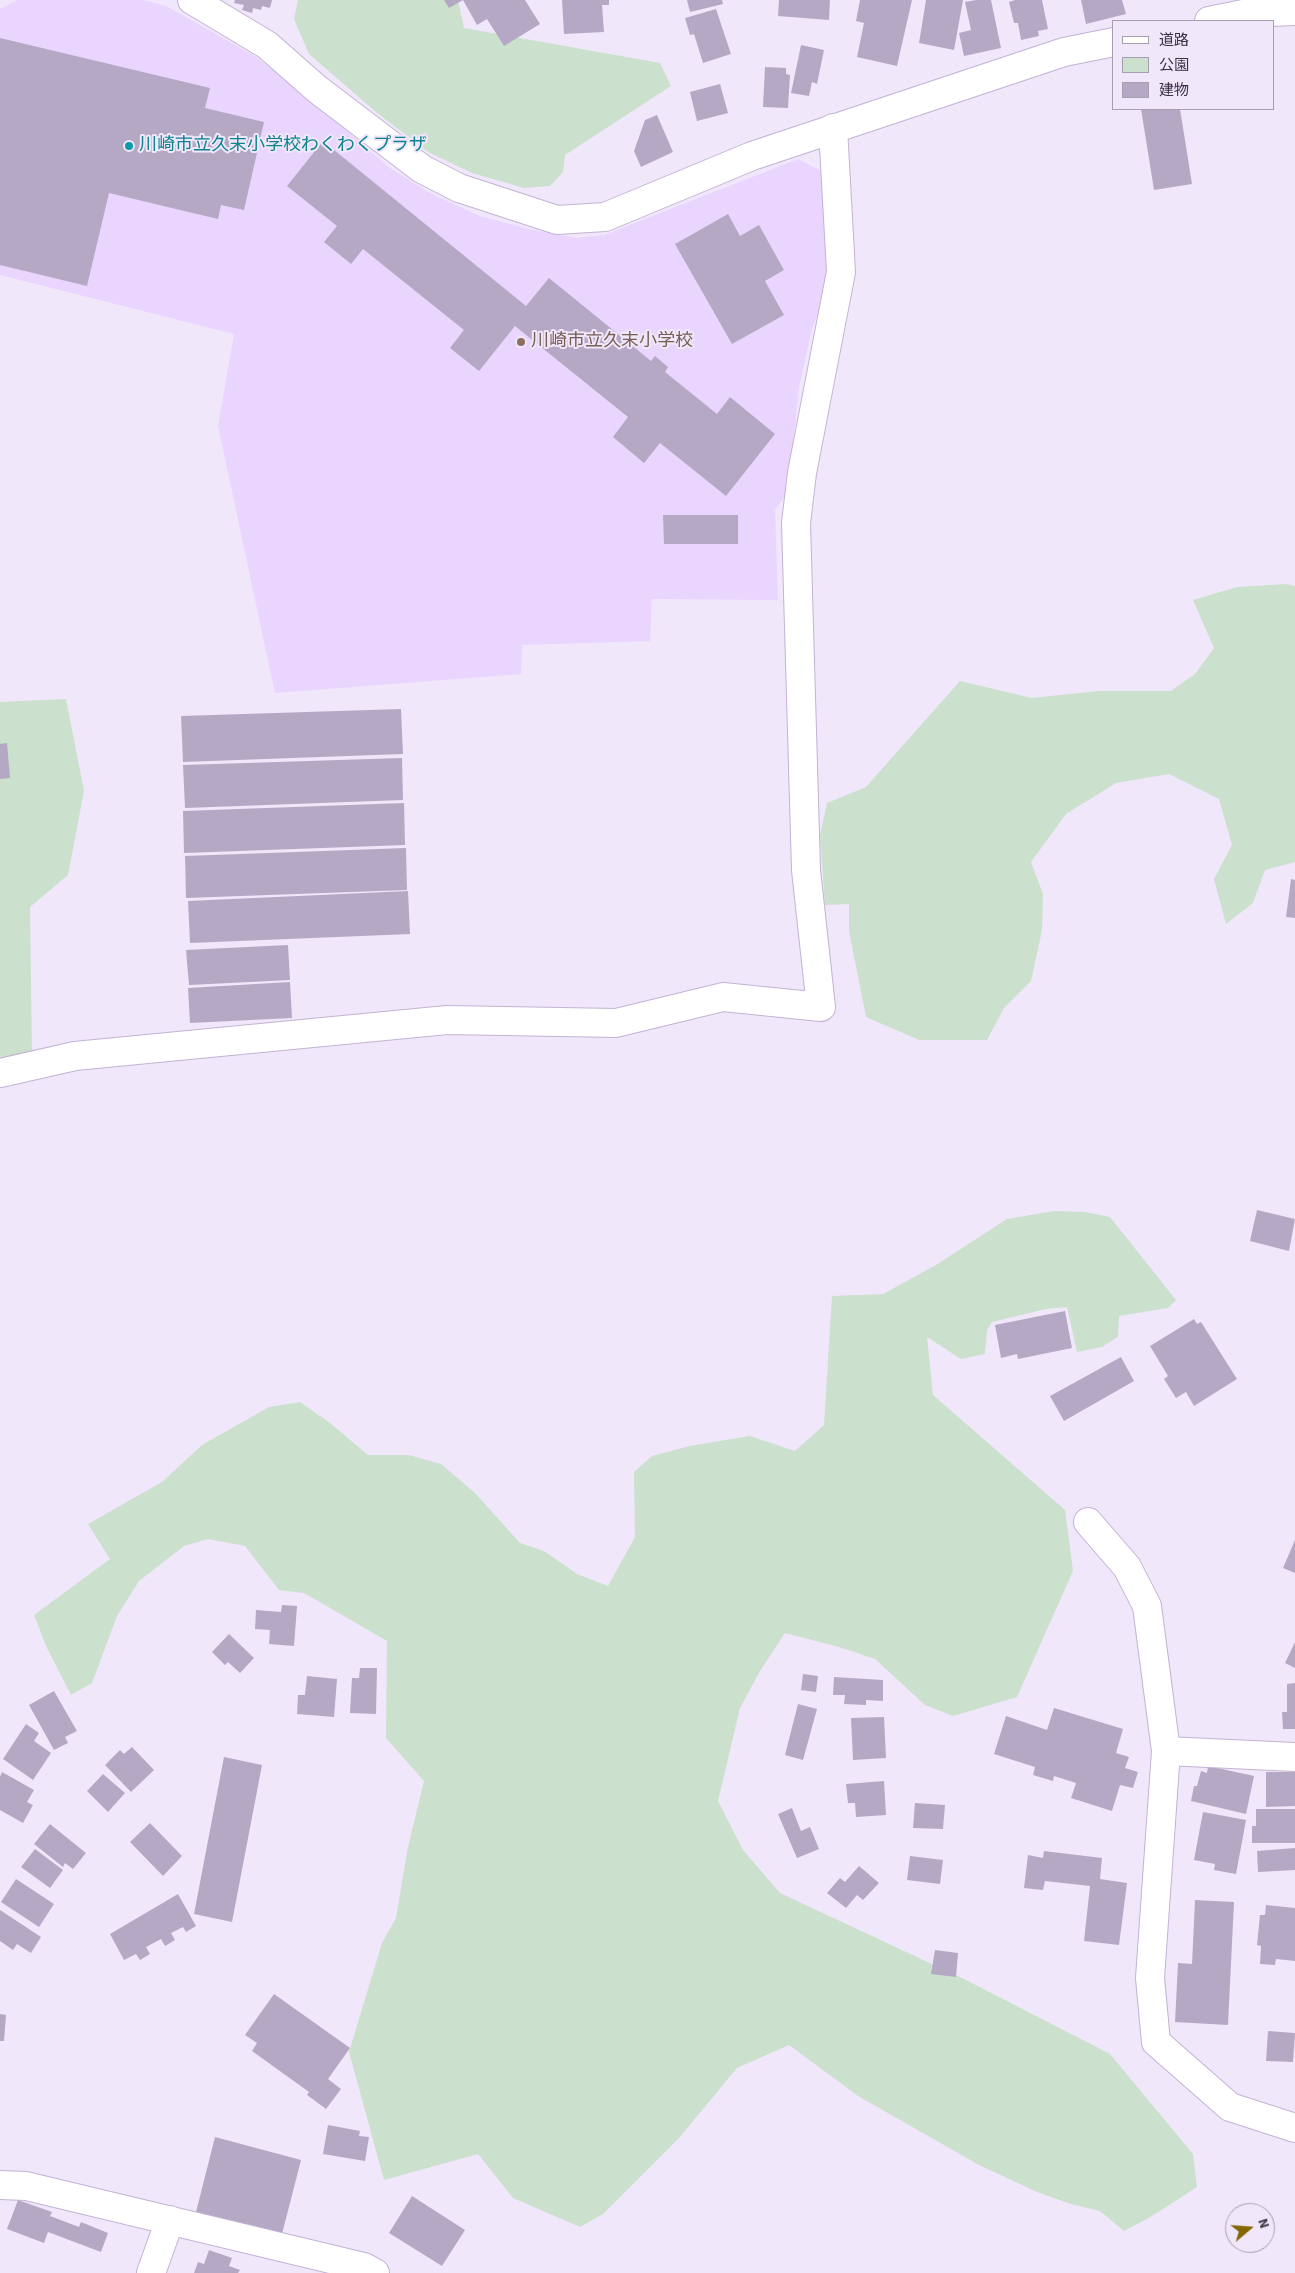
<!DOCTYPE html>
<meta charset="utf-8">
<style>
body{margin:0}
#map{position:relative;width:1295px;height:2273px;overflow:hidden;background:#f1e7fb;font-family:"Source Sans 3","Noto Sans JP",sans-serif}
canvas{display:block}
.legend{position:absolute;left:1112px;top:20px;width:162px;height:90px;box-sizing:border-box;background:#f1e7fb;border:1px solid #a79fb0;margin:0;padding:6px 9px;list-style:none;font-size:15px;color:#39323f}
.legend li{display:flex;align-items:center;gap:10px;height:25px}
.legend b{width:25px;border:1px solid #a79fb0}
.north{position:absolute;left:1225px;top:2203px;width:50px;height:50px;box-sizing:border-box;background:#f1e7fb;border:1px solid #a79fb0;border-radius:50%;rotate:72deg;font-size:14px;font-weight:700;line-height:20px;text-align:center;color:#39323f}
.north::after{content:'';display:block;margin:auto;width:18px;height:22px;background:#836801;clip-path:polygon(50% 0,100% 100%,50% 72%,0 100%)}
</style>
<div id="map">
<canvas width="1295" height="2273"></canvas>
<ul class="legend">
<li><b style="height:6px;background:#fff"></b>道路</li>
<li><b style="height:14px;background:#cbe0cd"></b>公園</li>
<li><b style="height:14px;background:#b5a8c4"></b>建物</li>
</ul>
<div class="north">N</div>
</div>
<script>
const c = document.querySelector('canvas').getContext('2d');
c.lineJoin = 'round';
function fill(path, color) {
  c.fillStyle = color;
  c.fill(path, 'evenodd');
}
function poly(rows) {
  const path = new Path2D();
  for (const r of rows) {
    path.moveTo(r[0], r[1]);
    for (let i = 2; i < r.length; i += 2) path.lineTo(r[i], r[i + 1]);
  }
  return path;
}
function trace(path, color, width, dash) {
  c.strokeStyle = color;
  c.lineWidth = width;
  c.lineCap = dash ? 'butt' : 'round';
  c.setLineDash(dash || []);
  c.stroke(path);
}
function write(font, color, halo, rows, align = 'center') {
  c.font = font + ' "Source Sans 3","Noto Sans JP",sans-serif';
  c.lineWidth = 4;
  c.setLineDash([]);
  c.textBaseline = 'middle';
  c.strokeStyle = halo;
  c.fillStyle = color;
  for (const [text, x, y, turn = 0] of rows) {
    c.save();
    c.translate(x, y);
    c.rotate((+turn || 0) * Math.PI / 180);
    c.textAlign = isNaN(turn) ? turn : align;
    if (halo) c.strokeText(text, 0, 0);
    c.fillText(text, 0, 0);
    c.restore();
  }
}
const built = poly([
 [18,0,143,0,166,6,253,55,297,88,390,168,428,192,480,216,533,230,576,238,604,235,798,159,825,173,829,249,822,303,812,328,799,387,788,492,775,510,778,600,652,599,650,641,522,645,521,674,275,693,218,426,234,334,0,275,0,9]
]);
const green = poly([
 [298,0,458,0,464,28,660,63,671,86,565,155,563,172,550,186,524,188,472,173,428,152,376,112,309,54,294,19],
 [1286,584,1295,586,1295,862,1265,870,1253,903,1226,924,1214,879,1232,845,1219,799,1169,774,1116,783,1066,814,1031,862,1043,894,1042,930,1031,981,1004,1008,987,1040,919,1040,866,1017,849,931,849,904,825,905,820,835,827,803,866,787,960,681,1032,698,1098,691,1171,691,1195,674,1214,648,1193,600,1237,587],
 [66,699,84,791,68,875,30,907,32,1055,0,1057,0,702],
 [1054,1211,1085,1212,1110,1217,1176,1300,1168,1308,1119,1316,1118,1337,1102,1347,1077,1352,1067,1307,1046,1309,992,1322,987,1330,985,1354,961,1359,927,1337,933,1395,1065,1510,1073,1571,1017,1697,953,1716,925,1705,875,1659,839,1647,785,1633,760,1671,740,1708,718,1801,743,1850,780,1893,966,1980,1110,2054,1193,2154,1197,2187,1147,2219,1124,2231,1100,2211,1071,2204,1037,2192,979,2165,858,2096,789,2045,737,2068,679,2138,603,2214,580,2227,513,2198,478,2154,384,2180,349,2052,382,1943,396,1918,408,1847,424,1781,386,1738,387,1641,304,1593,279,1590,245,1546,208,1539,184,1546,139,1581,117,1616,92,1683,71,1695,46,1646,34,1615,110,1559,88,1524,162,1482,202,1445,269,1407,300,1402,330,1423,368,1455,409,1455,441,1464,475,1493,520,1543,544,1551,577,1574,608,1586,635,1537,634,1472,652,1456,690,1446,750,1436,795,1451,824,1425,832,1296,883,1294,936,1265,1007,1219]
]);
const building = poly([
 [235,0,272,0,270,8,262,6,261,10,253,8,252,13,242,10,244,5,234,3],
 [444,0,525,0,540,24,504,46,487,19,477,25,463,0,449,8],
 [562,0,609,0,609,5,602,5,604,32,564,34],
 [687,0,722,0,723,4,690,12],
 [779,0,830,0,829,20,778,16],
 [860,0,912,0,897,66,857,57,864,23,856,21],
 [926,0,963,0,954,50,919,43],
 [976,0,991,0,1001,48,964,56,959,33,971,30,965,2],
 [1015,0,1042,0,1048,29,1038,31,1039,36,1021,40,1018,23,1014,23,1009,2],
 [1081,0,1122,0,1126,14,1086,24],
 [716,9,731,54,703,63,694,34,690,35,685,18],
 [0,38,210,88,205,108,264,122,244,210,221,205,218,219,109,193,87,286,0,265],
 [801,45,824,50,817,84,812,82,809,96,791,93],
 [765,67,786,68,786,74,790,75,788,108,763,107],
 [720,84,728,113,697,121,690,92],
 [1141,109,1180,109,1192,184,1154,190],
 [657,115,673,152,641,167,634,151,645,120],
 [323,141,526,306,549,278,651,361,655,356,668,367,665,372,717,414,730,397,775,434,726,496,660,443,644,463,613,437,628,417,515,326,479,371,450,348,464,330,363,249,351,264,324,242,337,226,287,186],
 [728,214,740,236,759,225,784,270,765,281,784,315,732,344,675,244],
 [663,515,738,515,738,544,664,544],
 [401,709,403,754,183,762,181,716],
 [7,743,10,778,0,779,0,744],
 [402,758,403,800,185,808,183,765],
 [404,803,405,845,184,853,183,811],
 [406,848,407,890,186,898,185,856],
 [1291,879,1295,880,1295,918,1286,917],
 [408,891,410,934,190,943,188,901],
 [288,945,290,980,189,985,186,950],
 [290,982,292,1018,190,1023,188,988],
 [1257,1210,1295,1219,1289,1251,1250,1241],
 [1065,1311,1072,1348,1018,1359,1017,1354,1001,1358,995,1325],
 [1194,1319,1197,1324,1201,1322,1237,1379,1194,1406,1186,1392,1176,1398,1164,1379,1168,1376,1150,1346],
 [1121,1357,1134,1381,1064,1421,1050,1396],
 [1295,1540,1295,1573,1283,1568],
 [282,1605,297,1606,294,1646,269,1644,270,1630,255,1629,256,1610,281,1612],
 [229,1634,254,1658,240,1673,228,1662,225,1665,212,1652],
 [1295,1642,1295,1668,1285,1663],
 [360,1668,377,1668,376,1714,350,1713,352,1678,359,1678],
 [803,1674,818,1676,816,1692,801,1690],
 [307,1676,337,1679,334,1717,297,1714,298,1695,305,1695],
 [834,1677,883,1680,883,1701,866,1700,866,1705,844,1704,845,1695,833,1695],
 [1295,1683,1295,1729,1283,1729,1282,1712,1287,1712,1287,1684],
 [54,1691,77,1731,65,1737,68,1743,54,1750,29,1705],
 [798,1704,817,1709,803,1760,785,1755],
 [1054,1708,1123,1729,1116,1753,1129,1757,1125,1768,1138,1772,1133,1788,1120,1785,1112,1811,1071,1798,1076,1783,1054,1776,1053,1781,1033,1775,1035,1767,994,1754,1006,1716,1047,1730],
 [884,1717,886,1758,853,1760,851,1718],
 [26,1724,39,1733,34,1741,51,1753,33,1780,3,1759],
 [132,1747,154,1770,131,1792,105,1765,120,1750,124,1754],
 [224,1757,262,1765,232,1922,194,1914],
 [1208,1766,1254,1776,1246,1814,1191,1801,1194,1786,1197,1786,1201,1771,1207,1773],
 [2,1772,34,1790,27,1802,33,1805,23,1823,0,1810,0,1777],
 [1266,1772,1295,1772,1295,1806,1266,1807],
 [103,1774,125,1793,108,1812,87,1791],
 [884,1781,886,1815,856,1817,855,1803,848,1803,846,1784],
 [915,1803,945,1805,943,1829,913,1828],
 [792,1808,801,1831,810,1827,819,1849,797,1858,778,1814],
 [1256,1809,1295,1809,1295,1843,1252,1843,1252,1826,1256,1826],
 [1203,1812,1246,1820,1236,1874,1214,1870,1215,1864,1194,1860],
 [150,1823,182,1856,163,1876,130,1842],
 [50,1824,86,1853,73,1869,65,1863,63,1867,34,1844],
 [1295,1848,1295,1870,1258,1872,1257,1851],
 [35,1849,63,1870,50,1888,21,1867],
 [1044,1851,1102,1858,1100,1879,1127,1883,1119,1945,1084,1941,1090,1886,1045,1881,1043,1890,1024,1888,1028,1855,1043,1858],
 [910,1856,943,1860,940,1884,907,1880],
 [859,1866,879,1883,863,1900,857,1895,846,1908,827,1893,840,1878,845,1882],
 [16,1879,54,1904,39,1927,1,1902],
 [178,1894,196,1926,186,1932,183,1927,171,1933,175,1940,165,1946,161,1939,146,1947,150,1954,140,1960,136,1954,124,1960,110,1934],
 [1195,1900,1234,1902,1228,2025,1175,2022,1178,1963,1192,1964],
 [1266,1905,1295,1908,1295,1961,1276,1959,1275,1965,1260,1964,1261,1946,1257,1945,1260,1915,1265,1915],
 [0,1910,41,1937,31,1953,17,1944,13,1950,0,1941],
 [935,1950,958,1953,956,1977,931,1974],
 [274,1994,350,2048,328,2079,341,2089,326,2109,307,2095,309,2092,252,2051,257,2043,245,2035],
 [0,2014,6,2015,4,2041,0,2041],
 [1268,2031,1295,2033,1293,2062,1266,2061],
 [328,2125,360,2131,359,2136,369,2137,365,2161,323,2154],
 [215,2137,301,2160,282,2234,196,2212],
 [412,2196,465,2230,442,2266,389,2233],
 [18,2200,52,2212,50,2216,79,2227,81,2222,108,2233,101,2252,48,2232,44,2243,7,2229],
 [209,2250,232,2258,229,2266,240,2270,238,2273,194,2273,198,2262,204,2264]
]);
const minor = poly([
 [192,0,267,45,317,89,422,169,459,188,557,220,605,217,752,156,1064,52,1114,42],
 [1209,21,1248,13,1295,11],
 [0,1073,75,1056,447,1020,616,1023,723,997,821,1007,806,870,796,523,802,473,841,272,833,128],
 [1088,1522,1127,1567,1147,1606,1166,1751,1150,1978,1156,2042,1230,2107,1295,2128],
 [1166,1751,1295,1757],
 [0,2185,26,2186,364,2267,375,2273],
 [151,2273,170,2220]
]);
const markers = [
 [129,146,5,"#0f9aa8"],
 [521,342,5,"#8d6e63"]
];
const cultureNames = [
 ["川崎市立久末小学校わくわくプラザ",139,146]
];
const educationNames = [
 ["川崎市立久末小学校",531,342]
];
fill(built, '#e9d5fe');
fill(green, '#cbe0cd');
fill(building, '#b5a8c4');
trace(minor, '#c2b3d3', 30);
trace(minor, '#fff', 28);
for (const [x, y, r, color] of markers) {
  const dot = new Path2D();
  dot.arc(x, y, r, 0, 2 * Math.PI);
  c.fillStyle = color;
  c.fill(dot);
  trace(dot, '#f1e7fb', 2);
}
write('18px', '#0d838f', '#f1e7fb', cultureNames, 'left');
write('18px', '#785e54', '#f1e7fb', educationNames, 'left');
</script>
